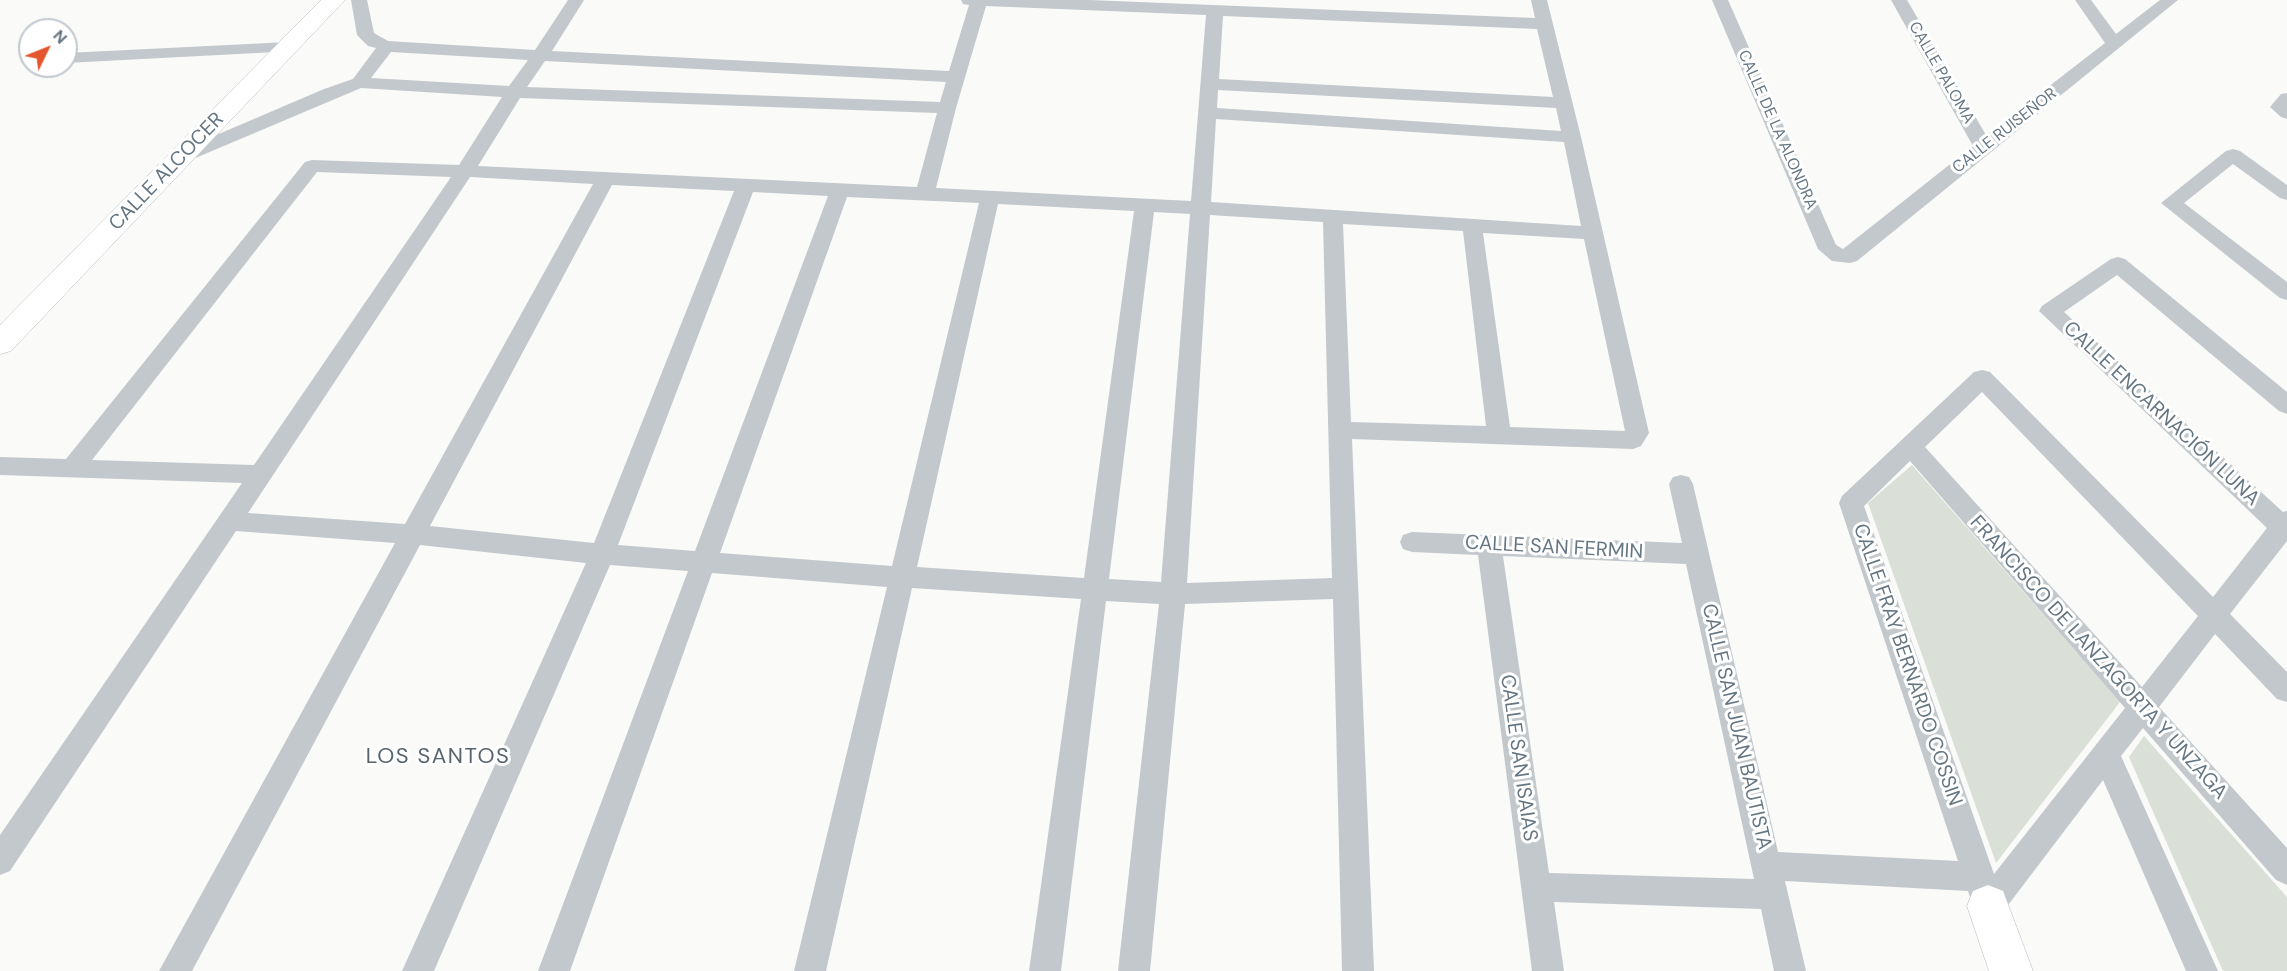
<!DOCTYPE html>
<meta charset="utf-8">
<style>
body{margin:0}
#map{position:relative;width:2287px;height:971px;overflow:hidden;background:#fafaf8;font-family:"DM Sans",sans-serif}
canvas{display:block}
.north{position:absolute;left:18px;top:18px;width:60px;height:60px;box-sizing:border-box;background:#fff;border:2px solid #c1c8cd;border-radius:50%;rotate:47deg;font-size:16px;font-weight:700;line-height:24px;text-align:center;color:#657683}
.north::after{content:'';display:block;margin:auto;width:21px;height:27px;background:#e4572e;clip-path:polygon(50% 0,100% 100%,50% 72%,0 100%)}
</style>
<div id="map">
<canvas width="2287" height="971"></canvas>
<div class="north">N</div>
</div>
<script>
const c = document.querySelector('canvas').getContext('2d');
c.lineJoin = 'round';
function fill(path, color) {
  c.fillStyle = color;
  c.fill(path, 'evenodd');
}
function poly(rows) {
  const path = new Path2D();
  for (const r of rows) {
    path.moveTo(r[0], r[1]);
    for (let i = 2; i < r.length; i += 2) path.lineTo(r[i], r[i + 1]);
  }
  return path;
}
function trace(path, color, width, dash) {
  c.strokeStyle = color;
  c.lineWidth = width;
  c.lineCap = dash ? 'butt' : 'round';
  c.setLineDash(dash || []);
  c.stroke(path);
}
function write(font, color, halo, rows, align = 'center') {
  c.font = font + ' "DM Sans",sans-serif';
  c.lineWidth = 6;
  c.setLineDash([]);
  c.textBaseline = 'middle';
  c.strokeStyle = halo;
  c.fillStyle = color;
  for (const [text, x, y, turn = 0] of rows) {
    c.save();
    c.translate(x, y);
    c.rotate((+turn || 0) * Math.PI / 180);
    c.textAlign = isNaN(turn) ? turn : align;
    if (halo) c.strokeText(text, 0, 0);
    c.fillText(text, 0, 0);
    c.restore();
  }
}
const green = poly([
 [1912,465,2120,702,1996,863,1868,503],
 [2144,736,2287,897,2287,971,2223,971,2129,757]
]);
const street = poly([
 [351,0,367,0,374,33,388,41,535,50,568,0,584,0,552,51,949,71,969,5,963,4,961,0,1089,0,1535,18,1531,0,1547,0,1581,137,1649,433,1641,446,1633,449,1352,439,1374,971,1342,971,1333,599,1185,604,1150,971,1118,971,1159,604,1106,601,1061,971,1029,971,1081,599,912,588,826,971,794,971,887,587,712,573,570,971,538,971,688,571,610,565,434,971,402,971,586,563,420,545,192,971,159,971,395,543,236,531,10,871,0,875,0,835,242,483,0,475,0,457,66,459,305,162,312,160,459,165,502,97,361,88,186,162,172,162,169,158,172,154,324,89,353,79,376,48,368,46,357,35,351,0],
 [986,6,1206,15,1191,201,936,188,956,108,986,6],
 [1223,16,1537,29,1553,97,1219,79,1223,16],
 [391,52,528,60,509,86,371,78,391,52],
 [545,61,946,82,940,102,527,87,545,61],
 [1218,90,1556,108,1561,131,1217,108,1218,90],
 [520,98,937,113,917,187,478,166,520,98],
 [1216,119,1564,142,1581,226,1211,202,1216,119],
 [317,172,451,177,254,465,92,460,317,172],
 [470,177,593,184,405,524,248,513,470,177],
 [612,185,734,191,594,543,430,526,612,185],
 [753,192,828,196,695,551,618,545,753,192],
 [847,197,979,203,892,566,720,553,847,197],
 [998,204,1134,211,1084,578,917,567,998,204],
 [1154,212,1190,214,1161,582,1109,579,1154,212],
 [1210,215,1323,222,1332,578,1187,583,1210,215],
 [1343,224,1463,231,1486,426,1351,422,1343,224],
 [1483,233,1584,239,1625,431,1510,427,1483,233],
 [1712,0,1728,0,1836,245,1843,249,1973,146,1891,0,1907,0,1986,135,2105,43,2075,0,2091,0,2116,34,2160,0,2178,0,1857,261,1850,263,1832,261,1818,249,1712,0],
 [289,42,295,43,298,47,295,51,66,63,66,53,289,42],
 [2287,93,2287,119,2281,117,2270,107,2281,94,2287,93],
 [2233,149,2240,151,2287,185,2287,200,2280,198,2233,164,2184,203,2287,282,2287,300,2280,298,2161,203,2226,151,2233,149],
 [2118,257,2125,259,2287,392,2287,414,2279,411,2117,275,2064,312,2283,512,2287,511,2287,541,2230,614,2287,672,2287,702,2277,699,2215,634,2159,707,2287,848,2287,885,2276,880,2143,728,2121,756,2218,971,2186,971,2103,780,1999,917,1988,921,1977,917,1968,891,1785,881,1806,971,1774,971,1761,909,1554,902,1564,971,1532,971,1478,555,1412,552,1403,549,1400,542,1403,535,1412,532,1682,543,1669,484,1673,477,1681,475,1689,477,1693,484,1778,852,1958,861,1839,503,1842,496,1974,372,1982,370,1990,372,2213,597,2267,528,2039,311,2042,306,2111,259,2118,257],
 [1982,392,2198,616,2142,687,1925,447,1982,392],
 [1910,461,2125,708,1994,874,1864,506,1910,461],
 [1503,556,1686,564,1754,879,1549,873,1503,556]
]);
const secondary = poly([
 [321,0,345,0,11,351,0,354,0,325,321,0],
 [1988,885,2003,891,2033,971,1989,971,1967,906,1973,891,1988,885]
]);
const farStreetnames = [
 ["CALLE PALOMA",1941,73,60],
 ["CALLE DE LA ALONDRA",1777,130,66],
 ["CALLE RUISEÑOR",2005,131,-38]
];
const streetNames = [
 ["CALLE ALCOCER",167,172,-46],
 ["CALLE ENCARNACIÓN LUNA",2161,414,43],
 ["CALLE SAN FERMIN",1554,548,3],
 ["FRANCISCO DE LANZAGORTA Y UNZAGA",2098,658,48],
 ["CALLE FRAY BERNARDO COSSIN",1907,665,71],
 ["CALLE SAN JUAN BAUTISTA",1736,727,77],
 ["CALLE SAN ISAIAS",1518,758,82]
];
const quarterNames = [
 ["LOS SANTOS",438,757]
];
fill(green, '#dadfd7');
trace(secondary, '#b3babf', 1);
fill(street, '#c3c8cc');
fill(secondary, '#fff');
write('16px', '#657683', '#fff', farStreetnames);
write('20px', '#657683', '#fff', streetNames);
c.letterSpacing = '1.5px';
write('22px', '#57646e', '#fff', quarterNames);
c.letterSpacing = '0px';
</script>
